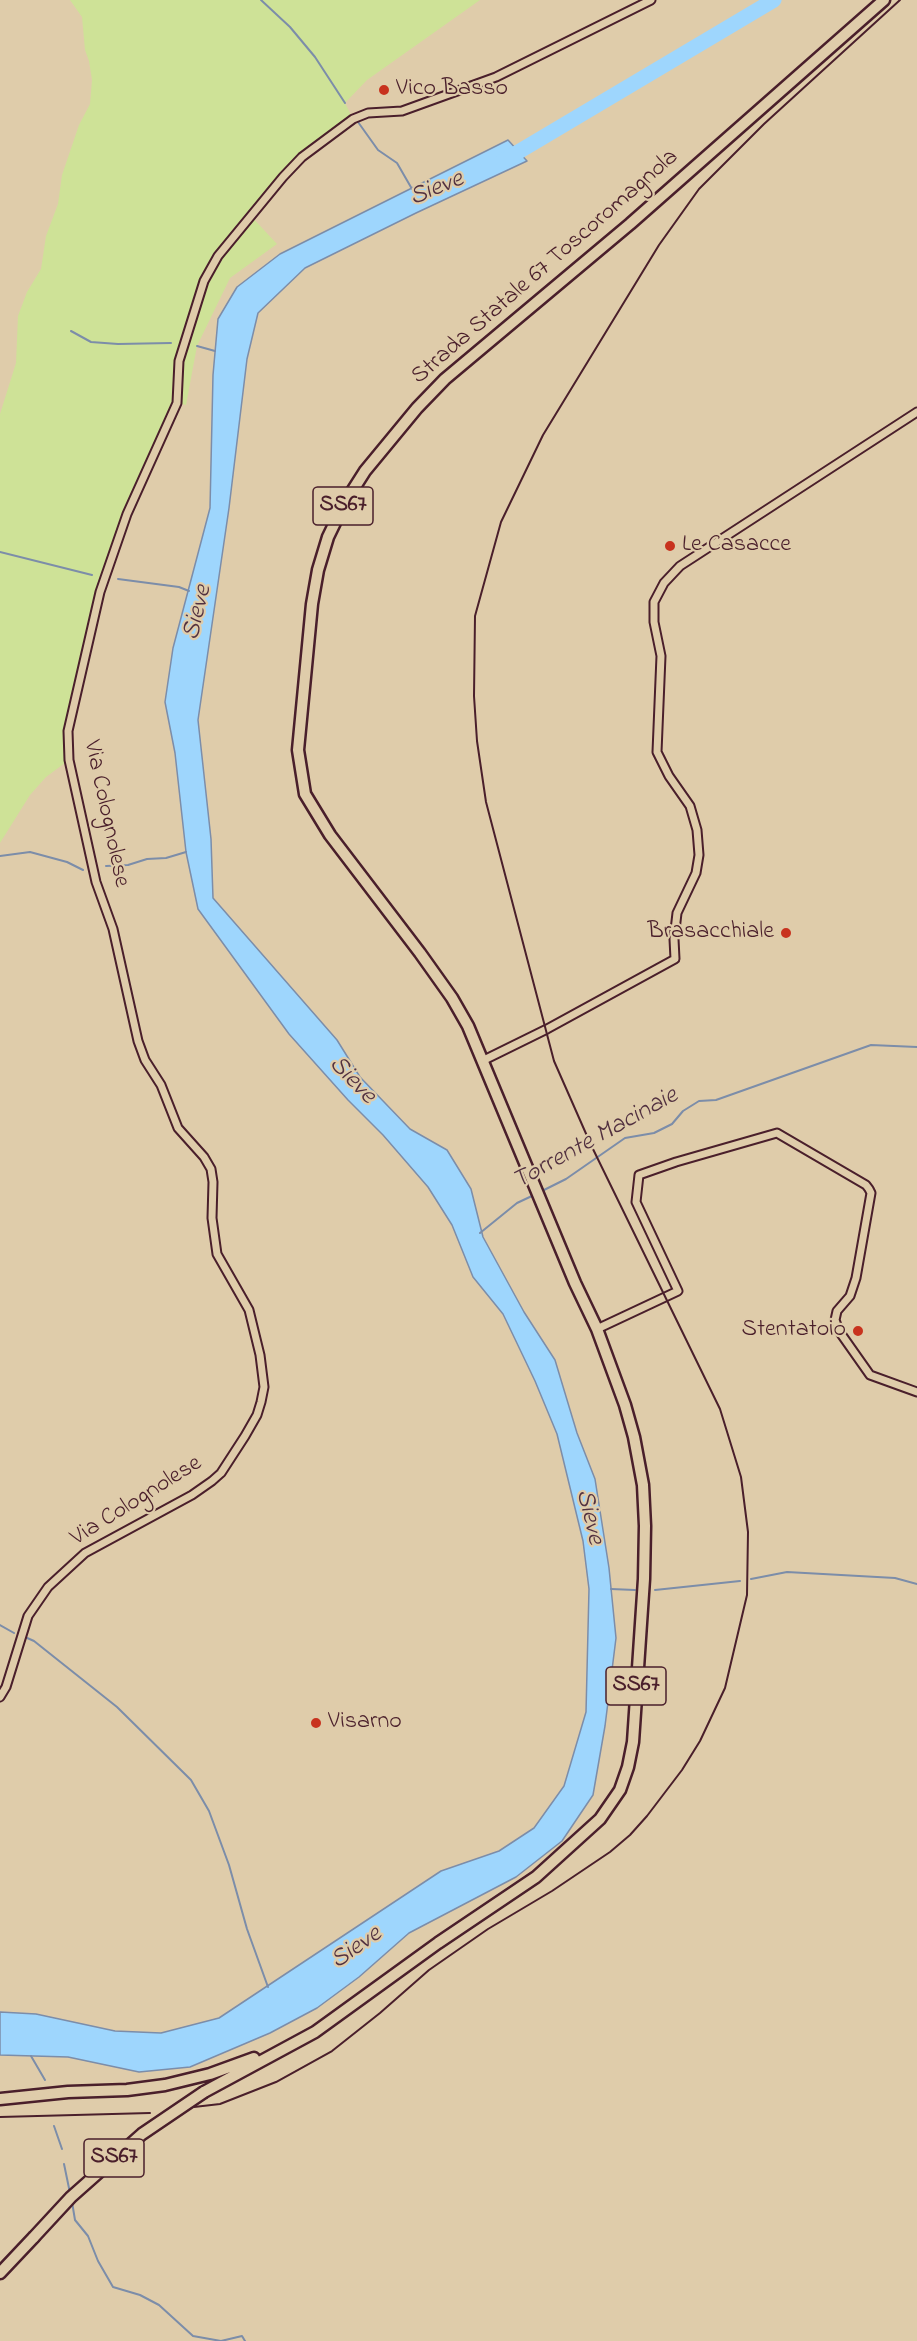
<!DOCTYPE html>
<style>
body{margin:0}
canvas{display:block;background:#dfccaa}
</style>
<canvas width="917" height="2341"></canvas>
<script>
const c = document.querySelector('canvas').getContext('2d');
c.lineJoin = 'round';
function fill(path, color) {
  c.fillStyle = color;
  c.fill(path, 'evenodd');
}
function poly(rows) {
  const path = new Path2D();
  for (const r of rows) {
    path.moveTo(r[0], r[1]);
    for (let i = 2; i < r.length; i += 2) path.lineTo(r[i], r[i + 1]);
  }
  return path;
}
function trace(path, color, width, dash) {
  c.strokeStyle = color;
  c.lineWidth = width;
  c.lineCap = dash ? 'butt' : 'round';
  c.setLineDash(dash || []);
  c.stroke(path);
}
function write(font, color, halo, rows, align = 'center') {
  c.font = font + ' "Indie Flower",sans-serif';
  c.lineWidth = 4.5;
  c.setLineDash([]);
  c.textBaseline = 'middle';
  c.strokeStyle = halo;
  c.fillStyle = color;
  for (const [text, x, y, turn = 0] of rows) {
    c.save();
    c.translate(x, y);
    c.rotate((+turn || 0) * Math.PI / 180);
    c.textAlign = isNaN(turn) ? turn : align;
    if (halo) c.strokeText(text, 0, 0);
    c.fillText(text, 0, 0);
    c.restore();
  }
}
const green = poly([
 [70,0,480,0,367,80,345,103,353,119,302,157,251,216,277,244,230,278,213,313,197,346,186,405,178,403,143,480,100,592,68,731,69,760,46,777,30,795,0,843,0,414,16,363,18,316,27,292,41,269,46,236,58,204,62,175,79,125,90,104,92,80,89,61,85,50,82,17]
]);
const water = poly([
 [508,140,527,161,416,213,305,268,258,313,247,359,229,508,198,720,211,839,213,898,337,1040,360,1077,410,1129,447,1150,471,1189,483,1237,524,1312,555,1360,577,1433,595,1479,609,1568,616,1638,605,1726,593,1795,562,1841,516,1877,409,1933,359,1977,317,2008,270,2033,190,2067,139,2072,68,2057,0,2055,0,2012,36,2014,115,2031,161,2033,219,2018,441,1871,499,1851,534,1828,564,1786,586,1712,589,1589,583,1541,557,1434,535,1381,503,1314,473,1277,452,1225,428,1187,383,1135,348,1100,289,1034,198,909,186,852,175,753,165,702,173,648,210,508,213,375,218,319,237,287,280,254,508,140]
]);
const stream = poly([
 [261,0,290,27,315,57,345,103],
 [358,122,378,150,397,163,412,189],
 [71,331,91,342,118,344,171,343],
 [197,346,215,351],
 [0,552,92,575],
 [118,579,179,587,189,591],
 [0,856,30,852,67,862,83,870],
 [106,866,128,865,147,859,166,858,186,852],
 [542,1191,566,1179,625,1138,654,1133,672,1124,683,1111,699,1101,716,1100,871,1045,917,1047],
 [480,1233,517,1203,534,1195],
 [751,1579,787,1572,895,1578,917,1584],
 [611,1589,635,1590],
 [655,1590,740,1581],
 [0,1625,14,1633],
 [25,1637,34,1641,117,1707,191,1780,209,1811,229,1865,247,1929,268,1987],
 [31,2056,45,2080],
 [54,2126,62,2149],
 [64,2164,70,2193],
 [72,2202,75,2220,88,2236,98,2261,113,2287,140,2295,159,2305,193,2336,221,2341],
 [221,2341,242,2336,245,2341]
]);
const river = poly([
 [503,161,774,0]
]);
const minor = poly([
 [484,1060,547,1029,675,959,674,939,677,913,696,873,699,855,697,830,690,806,669,776,657,752,661,656,654,622,654,602,664,583,680,566,917,412],
 [597,1329,678,1291,636,1202,639,1175,676,1162,777,1133,866,1185,869,1189,871,1193,856,1278,850,1296,837,1311,835,1320,839,1331,870,1375,917,1392],
 [0,1697,6,1687,28,1616,48,1587,85,1553,192,1495,212,1481,221,1473,245,1436,257,1415,261,1402,264,1387,260,1355,249,1310,217,1254,212,1218,213,1182,211,1169,204,1157,178,1128,161,1085,145,1060,138,1041,113,929,96,882,69,760,68,731,100,592,127,514,177,403,179,361,204,281,218,256,283,177,302,157,353,119,368,113,402,111,496,77,651,0]
]);
const primary = poly([
 [204,2092,315,2032,438,1943,536,1877,600,1819,620,1790,628,1767,633,1742,644,1579,645,1526,643,1485,634,1437,625,1405,597,1329,575,1283,468,1026,452,998,420,953,330,835,305,794,298,750,312,604,318,570,328,537,344,504,365,471,417,408,445,379,630,224,884,0],
 [0,2099,68,2092,127,2090,165,2085,210,2074,254,2058],
 [0,2273,34,2237]
]);
const rail = poly([
 [194,2107,220,2104,276,2082,332,2051,380,2013,429,1970,488,1929,552,1891,610,1852,630,1835,647,1816,682,1770,700,1741,725,1688,747,1595,748,1532,741,1477,720,1409,591,1145,554,1061,486,802,477,741,474,696,475,616,501,522,543,435,659,245,699,189,764,124,900,0],
 [0,2117,150,2113]
]);
const primaryBridge = poly([
 [34,2237,71,2197,142,2134,204,2092]
]);
const markers = [
 [384,90,6,"#c8321e"],
 [670,546,6,"#c8321e"],
 [786,933,6,"#c8321e"],
 [858,1331,6,"#c8321e"],
 [316,1723,6,"#c8321e"]
];
const shields = [
 [343,506,60],
 [636,1686,60],
 [114,2158,60]
];
const shieldNames = [
 ["SS67",343,506],
 ["SS67",636,1686],
 ["SS67",114,2158]
];
const poiNames = [
 ["Vico Basso",396,90],
 ["Le Casacce",682,546],
 ["Brasacchiale",774,933,"right"],
 ["Stentatoio",846,1331,"right"],
 ["Visarno",328,1723]
];
const streetNames = [
 ["Strada Statale 67 Toscoromagnola",546,268,-41],
 ["Via Colognolese",105,814,78],
 ["Via Colognolese",137,1502,-32]
];
const waterNames = [
 ["Sieve",437,190,-22],
 ["Sieve",199,613,-76],
 ["Sieve",351,1081,46],
 ["Torrente Macinaie",596,1140,-29],
 ["Sieve",588,1517,77],
 ["Sieve",357,1949,-35]
];
fill(green, '#cee297');
fill(water, '#9ed6fd');
trace(water, '#7c8da9', 1.5);
trace(stream, '#7c8da9', 2);
trace(river, '#9ed6fd', 15);
trace(minor, '#4a1f2b', 11);
trace(primary, '#4a1f2b', 15);
trace(minor, '#dfccaa', 7);
trace(primary, '#dfccaa', 10);
trace(rail, '#4a1f2b', 2);
trace(primaryBridge, '#4a1f2b', 15, []);
trace(primaryBridge, '#dfccaa', 10);
for (const [x, y, r, color] of markers) {
  const dot = new Path2D();
  dot.arc(x, y, r, 0, 2 * Math.PI);
  c.fillStyle = color;
  c.fill(dot);
  trace(dot, '#dfccaa', 2);
}
for (const [x, y, w] of shields) {
  const box = new Path2D();
  box.roundRect(x - w / 2, y - 19, w, 38, 4.5);
  c.fillStyle = '#dfccaa';
  c.fill(box);
  trace(box, '#4a1f2b', 1.5);
}
write('bold 22px', '#4a1f2b', null, shieldNames);
write('24px', '#4a1f2b', '#dfccaa', poiNames, 'left');
write('24px', '#4a1f2b', '#dfccaa', streetNames);
write('italic 26px', '#523140', '#dfccaa', waterNames);
</script>
